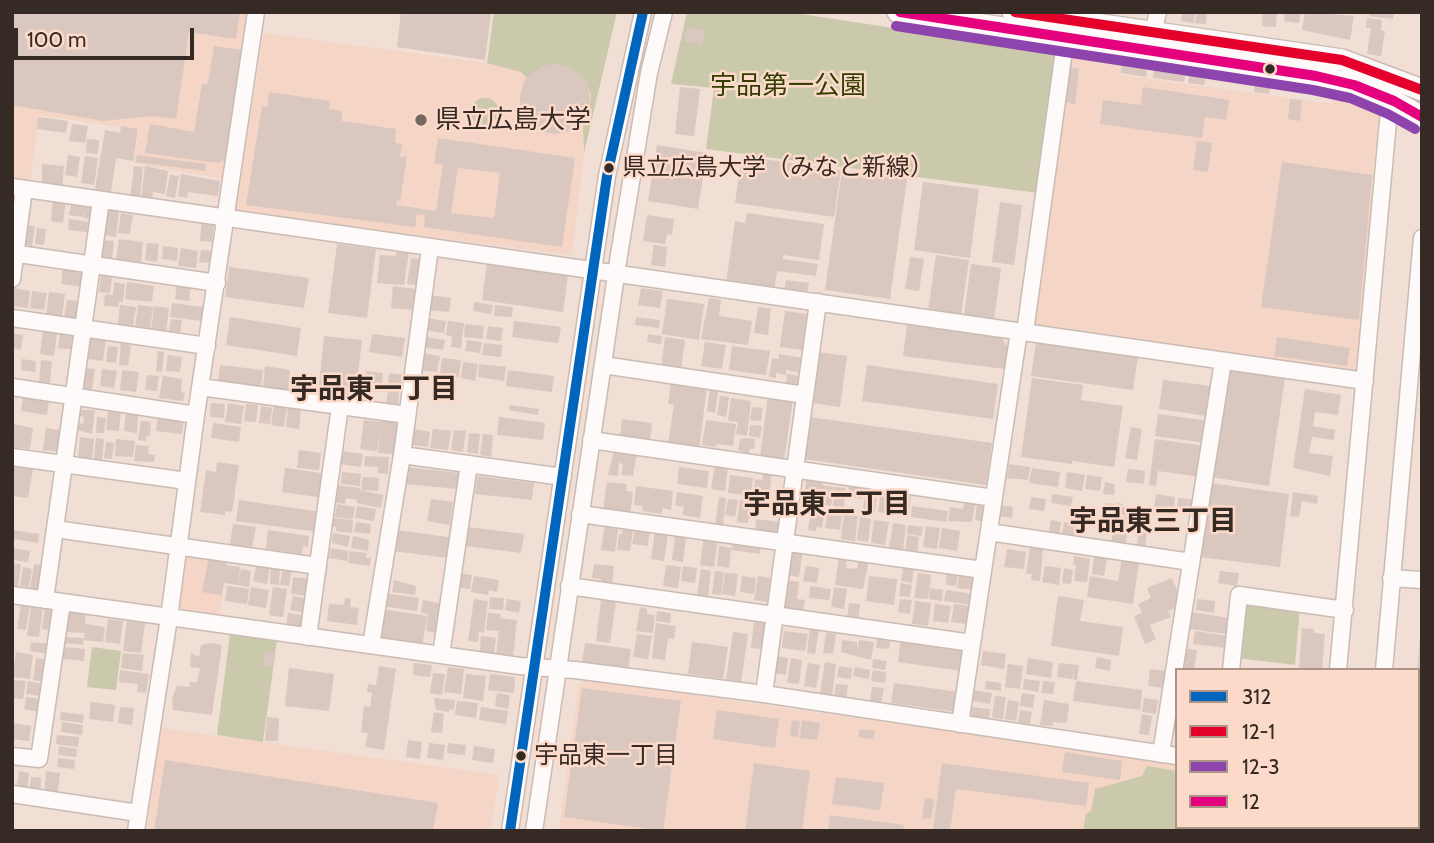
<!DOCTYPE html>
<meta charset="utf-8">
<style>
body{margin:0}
#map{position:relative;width:1434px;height:843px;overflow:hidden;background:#f1ded5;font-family:Cabin,sans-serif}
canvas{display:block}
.frame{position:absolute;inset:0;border:14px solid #362a24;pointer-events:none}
.legend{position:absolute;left:1175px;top:668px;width:245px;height:161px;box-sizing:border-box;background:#fcdaca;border:2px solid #ad9488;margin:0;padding:9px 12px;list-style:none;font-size:21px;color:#362a24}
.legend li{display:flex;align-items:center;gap:14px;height:35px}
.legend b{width:35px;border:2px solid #ad9488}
.scale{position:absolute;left:14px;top:28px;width:180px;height:32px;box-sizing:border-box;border:4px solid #362a24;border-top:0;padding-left:9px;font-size:21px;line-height:24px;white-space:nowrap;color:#362a24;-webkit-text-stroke:5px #fcdaca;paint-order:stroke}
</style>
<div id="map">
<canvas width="1434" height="843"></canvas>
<div class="frame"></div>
<ul class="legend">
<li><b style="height:9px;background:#0065bd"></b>312</li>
<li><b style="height:9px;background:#e4002b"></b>12-1</li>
<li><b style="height:9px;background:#8e44ad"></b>12-3</li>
<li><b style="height:9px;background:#e5007d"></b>12</li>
</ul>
<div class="scale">100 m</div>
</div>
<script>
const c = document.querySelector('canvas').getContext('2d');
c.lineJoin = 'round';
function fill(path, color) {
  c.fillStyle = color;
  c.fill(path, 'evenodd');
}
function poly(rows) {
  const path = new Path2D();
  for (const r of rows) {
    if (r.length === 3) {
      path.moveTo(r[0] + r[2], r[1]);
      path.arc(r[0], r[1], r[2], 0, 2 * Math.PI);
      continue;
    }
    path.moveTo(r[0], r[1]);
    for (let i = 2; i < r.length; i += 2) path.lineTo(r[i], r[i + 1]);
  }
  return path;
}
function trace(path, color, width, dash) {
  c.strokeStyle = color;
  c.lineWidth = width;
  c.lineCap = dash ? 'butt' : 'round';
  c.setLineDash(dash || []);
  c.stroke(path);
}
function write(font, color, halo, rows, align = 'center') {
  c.font = font + ' Cabin,"Noto Sans JP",sans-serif';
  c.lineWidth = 5;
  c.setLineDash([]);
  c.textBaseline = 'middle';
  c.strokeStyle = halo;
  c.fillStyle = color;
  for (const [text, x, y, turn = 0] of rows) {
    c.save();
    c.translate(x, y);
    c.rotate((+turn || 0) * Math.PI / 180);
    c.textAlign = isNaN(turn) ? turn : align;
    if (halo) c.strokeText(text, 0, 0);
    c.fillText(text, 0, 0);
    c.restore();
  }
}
const built = poly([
 [12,12,249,12,224,179,134,163,139,130,39,115,30,183,12,181],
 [494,12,617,12,584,153,572,255,240,213,236,207,264,33,487,63],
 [1070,54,1122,60,1120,75,1333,104,1335,93,1379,109,1357,371,1354,372,1031,326],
 [186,551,228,557,219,616,178,610],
 [586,680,1177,763,1177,827,1313,827,1313,831,559,831,579,684],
 [161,728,499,775,491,831,147,831]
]);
const green = poly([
 [494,12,617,12,584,153,583,120,590,108,591,95,586,82,577,72,564,66,550,65,535,71,527,78,521,72,487,63],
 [687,12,788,12,1059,53,1038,193,706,149,714,88,671,84],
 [485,112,14],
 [1247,601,1300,607,1295,665,1237,658,1242,606],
 [230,634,277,640,263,742,217,735],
 [92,647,121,651,116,690,87,687],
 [1147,766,1177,771,1177,827,1249,827,1249,831,1083,831,1086,814,1091,811,1095,789,1142,776]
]);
const building = poly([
 [12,12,240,12,236,39,189,32,176,119,152,116,103,121,12,105],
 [401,12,491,12,485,60,397,47],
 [1182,12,1195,12,1194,23,1181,21],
 [1197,12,1207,12,1206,24,1195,23],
 [1263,12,1277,12,1276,27,1262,26],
 [1285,12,1301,12,1299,23,1284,21],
 [1305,12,1354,16,1350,40,1302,30],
 [1370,12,1394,12,1393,19,1369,16],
 [1367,18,1382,20,1381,30,1385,31,1381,56,1367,54,1371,28,1366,28],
 [687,27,705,31,702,45,684,41],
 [214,46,242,50,226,159,218,163,145,153,150,124,194,132,202,84,208,84],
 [1122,61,1148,65,1146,77,1121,73],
 [555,99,35],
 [1069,67,1079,69,1075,104,1064,102],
 [1154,68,1186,70,1184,82,1153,78],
 [1190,71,1206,73,1204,85,1188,83],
 [1255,81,1271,83,1269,94,1254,92],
 [680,87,700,89,694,136,675,134],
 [1143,87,1229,100,1226,120,1205,117,1202,138,1100,124,1103,100,1141,105],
 [269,92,330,101,329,109,342,111,342,121,396,129,395,143,402,144,400,157,407,156,400,201,397,200,396,205,436,211,443,165,434,164,438,138,575,158,562,247,424,227,425,215,417,214,415,227,246,205,262,106,267,107],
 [458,168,500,173,494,218,451,213],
 [1290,99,1302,100,1300,121,1288,119],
 [38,117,68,121,66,133,37,129],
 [72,124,88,126,85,143,69,141],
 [121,126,138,129,133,161,116,158,111,192,95,189,105,130,120,133],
 [87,139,99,140,98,154,86,153],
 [1197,141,1212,143,1208,172,1193,170],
 [657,145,707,153,698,209,648,201],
 [68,155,80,157,77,177,65,175],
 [137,155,206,164,205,171,136,162],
 [85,156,98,158,94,185,81,183],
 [742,156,841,170,834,217,735,203],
 [1282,162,1372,175,1359,320,1261,307],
 [42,164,64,166,62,187,42,184],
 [134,166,143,167,140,200,130,199],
 [145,166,168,171,165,194,153,192,152,201,141,200],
 [842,170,907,179,890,299,825,290],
 [181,174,220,181,218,196,188,192,187,198,178,196],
 [170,175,179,176,175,198,166,196],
 [923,182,979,189,970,258,914,250],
 [53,198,66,200,63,223,51,221],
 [72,200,95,206,95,219,84,218,85,208,83,217,69,215],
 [1000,202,1022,205,1014,265,992,262],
 [107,208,119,209,116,237,104,235],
 [121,213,133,215,130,234,118,233],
 [747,213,824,224,819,260,783,255,783,259,818,264,816,276,777,271,774,293,726,283,735,221,745,223],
 [647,215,674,219,672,235,667,234,665,244,643,241],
 [69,219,88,222,87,232,68,230],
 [202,220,214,222,212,242,200,241],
 [25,225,35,226,32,246,23,244],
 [37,228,46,229,44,245,35,244],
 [119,239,143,242,141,262,116,259],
 [103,240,114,241,112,259,101,257],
 [147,243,159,244,157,262,145,260],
 [337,244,376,249,367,318,328,313],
 [654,245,667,247,665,267,651,265],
 [163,246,178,248,177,261,162,259],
 [181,248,198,251,196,268,178,266],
 [201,250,212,251,211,263,199,262],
 [397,251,409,252,404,285,377,283,380,255,395,256],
 [936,255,969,260,961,315,928,311],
 [910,257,924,259,919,291,905,289],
 [411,258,421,259,416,285,407,284],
 [487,262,568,274,563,312,482,300],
 [971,264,1001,268,994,320,964,315],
 [63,267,84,270,82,287,61,284],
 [229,267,309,278,304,308,225,297],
 [101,275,112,277,110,293,99,292],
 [786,280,809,283,807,293,784,290],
 [114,282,125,284,123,302,119,302,118,307,104,306,105,294,113,295],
 [127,282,154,286,152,302,125,299],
 [177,284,191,286,189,301,175,299],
 [393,286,416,289,413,310,391,308],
 [14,288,30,291,28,308,12,306],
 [641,288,663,291,660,308,638,305],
 [32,291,47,293,44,310,30,308],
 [49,292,65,294,62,317,46,315],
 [430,295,451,298,449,312,428,310],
 [709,298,721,300,719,316,752,321,748,345,701,339],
 [667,299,704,304,699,340,662,334],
 [67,300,80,301,78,318,64,317],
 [474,302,493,305,491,314,473,311],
 [172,303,203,307,201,321,170,317],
 [120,305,136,307,133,326,118,324],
 [138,305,153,307,150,330,135,328],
 [495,305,513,307,512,317,494,316],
 [154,306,169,308,166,332,151,330],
 [758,307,771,309,768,335,754,333],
 [785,311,807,314,802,350,780,347],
 [230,317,301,328,297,356,226,345],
 [636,317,660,320,659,328,635,325],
 [426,318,446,321,444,333,424,330],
 [171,319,182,320,180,332,169,331],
 [448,321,464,323,461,348,451,347,452,336,446,335],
 [514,321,561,327,558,343,512,337],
 [465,324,484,326,483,339,464,337],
 [907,325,1002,338,1008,348,1005,369,903,356],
 [488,326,503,328,501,341,486,339],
 [43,331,57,333,54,356,40,354],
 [12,333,23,335,21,350,12,348],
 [60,333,78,336,77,350,58,348],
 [372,334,405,338,402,357,369,352],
 [648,334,662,336,661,344,647,342],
 [91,336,106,338,103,361,88,359],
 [324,336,362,340,355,400,318,396],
 [424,337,445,340,443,350,422,347],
 [665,337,685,340,681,371,661,368],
 [1277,337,1350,348,1347,366,1274,356],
 [467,340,482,342,480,353,465,351],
 [705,342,726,345,722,369,701,366],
 [1036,342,1138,356,1133,390,1031,376],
 [121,343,131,345,128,366,119,365],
 [484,343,502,345,501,357,482,355],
 [108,346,118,347,116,363,106,362],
 [732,346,770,351,766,375,729,370],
 [158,351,164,352,162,372,156,371],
 [818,352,847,356,840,407,812,403],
 [422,353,440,356,437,372,420,370],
 [779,354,803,358,801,373,786,370,786,375,776,373,776,378,769,377,772,358,779,359],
 [168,355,182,357,180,372,166,371],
 [442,358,461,360,459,377,440,374],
 [22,359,36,361,35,372,21,370],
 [41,360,52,361,50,383,39,382],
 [463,362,478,364,475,381,461,378],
 [479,364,506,367,504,381,478,377],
 [220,365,263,370,261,387,218,381],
 [867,365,998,384,993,419,862,401],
 [265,366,290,370,288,391,263,388],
 [85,368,95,369,92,391,82,390],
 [102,369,117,371,114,388,100,386],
 [122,370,139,372,136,392,120,390],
 [508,370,554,376,552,392,506,386],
 [1231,370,1285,378,1269,486,1211,477,1225,379,1230,380],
 [366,371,383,373,381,392,369,391,369,387,364,386],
 [389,373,405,375,404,387,388,385],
 [787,374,800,376,798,387,786,385],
 [147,375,159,376,157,391,145,390],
 [163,376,182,379,181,392,185,393,183,401,159,398],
 [1032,378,1083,385,1081,400,1123,406,1114,467,1072,461,1072,464,1021,457],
 [1163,380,1211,386,1207,416,1159,409],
 [671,382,707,387,699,449,668,445,674,405,668,404],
 [710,389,718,391,715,413,707,411],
 [1305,389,1341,395,1338,415,1315,412,1313,426,1335,430,1334,440,1312,437,1309,453,1333,456,1330,476,1293,468],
 [388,390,399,392,398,405,386,404],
 [720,396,729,397,726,417,717,415],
 [768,396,793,399,784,460,760,457],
 [23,397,49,401,47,415,21,411],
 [731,398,751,401,747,436,736,434,738,422,728,421],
 [211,403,225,404,224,418,210,417],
 [228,403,244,406,241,424,225,422],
 [246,404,258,405,256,422,244,421],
 [274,405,287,406,284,427,271,425],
 [510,405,539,409,538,415,509,410],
 [261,406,272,408,270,424,259,423],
 [288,407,301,408,299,429,286,427],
 [752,407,763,408,761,421,750,420],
 [80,410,95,410,92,434,77,430,78,423,83,424,84,417,80,416],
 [108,410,121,411,119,431,106,430],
 [126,412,138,413,137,433,124,431],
 [1158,414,1209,421,1206,443,1155,436],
 [158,415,184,417,182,434,156,431],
 [97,417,106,418,104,433,96,433],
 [499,417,545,423,543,440,497,435],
 [810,417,992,443,986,485,804,459],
 [381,419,397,420,394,454,378,453,380,430,377,451,360,449,364,420,381,422],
 [622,419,652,423,650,441,620,437],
 [706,420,736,424,733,446,717,444,716,447,702,445],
 [141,421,151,422,150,437,146,436,146,441,138,440],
 [213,423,241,427,239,442,211,438],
 [12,424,33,428,30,449,12,447],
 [750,425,762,426,760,438,749,436],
 [1131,427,1142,429,1137,460,1125,458],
 [46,428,64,431,61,452,43,450],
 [414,429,430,432,428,447,412,445],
 [433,429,451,431,448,450,430,448],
 [454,430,466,431,463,452,451,450],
 [469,433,480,434,478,454,467,452],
 [483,434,493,435,491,457,480,455],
 [80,437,94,439,92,460,78,459],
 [96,438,104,439,102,460,94,459],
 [744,438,755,439,754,449,750,449,749,454,738,450,740,439],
 [116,439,135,441,133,457,115,456],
 [1155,439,1206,446,1201,477,1158,471,1156,486,1149,485],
 [106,442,114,443,112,459,104,458],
 [136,445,149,446,148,454,155,455,154,462,134,461],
 [299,450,321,453,319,470,297,468],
 [614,450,637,452,633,476,621,475,623,464,619,463,618,476,608,475],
 [340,451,363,454,361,467,339,464],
 [365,456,389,457,388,474,378,473,378,467,364,466],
 [217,462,239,465,232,512,225,511,225,515,200,512,206,470,216,472],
 [1009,464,1030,467,1028,480,1007,478],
 [14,466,33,469,28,498,12,496],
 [715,466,728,467,725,491,711,489],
 [406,467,459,473,458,489,404,484],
 [679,467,709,471,707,488,677,484],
 [285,468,328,474,325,498,282,492],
 [1032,468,1060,472,1058,487,1029,483],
 [1128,469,1145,471,1144,484,1126,482],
 [342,472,361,474,360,486,341,484],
 [763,472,772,473,769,494,754,492,755,479,762,480],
 [1067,472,1085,475,1082,491,1065,488],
 [730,475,753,478,751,496,728,493],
 [1087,475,1102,477,1100,491,1085,489],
 [477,476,534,483,532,500,475,494],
 [807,476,823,479,822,485,834,487,831,506,803,502,805,490,822,491,805,489],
 [363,477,379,478,378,491,361,490],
 [607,482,627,484,626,491,633,492,630,514,603,511],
 [1105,482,1115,484,1114,495,1103,494],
 [1210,483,1289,494,1280,567,1200,557],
 [336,485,360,488,359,490,383,495,381,508,356,503,357,500,346,498,345,504,333,502],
 [849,485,863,487,862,499,848,497],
 [636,486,673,491,671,510,663,508,662,514,642,511,643,506,634,505],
 [835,487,846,488,844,507,833,506],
 [866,487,878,489,875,512,863,510],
 [881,489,894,491,891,514,878,512],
 [677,492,703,496,700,518,682,515,684,507,675,505],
 [1293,492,1318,496,1317,504,1302,501,1299,517,1290,516],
 [897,493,911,495,909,513,895,511],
 [1052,494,1073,497,1071,506,1051,503],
 [1156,494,1175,497,1174,508,1154,508],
 [719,497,726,498,723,526,715,525],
 [1031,497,1046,499,1044,511,1029,509],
 [1178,498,1188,499,1187,508,1189,499,1200,501,1198,512,1177,510],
 [431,499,453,502,450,525,427,521],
 [728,499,738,500,735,517,725,515],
 [239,500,321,512,318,532,236,521],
 [740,500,751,502,748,523,737,522],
 [964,502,975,504,972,522,948,521,950,507,963,509],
 [1105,503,1115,504,1113,523,1102,521],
 [1117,503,1123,504,1122,507,1136,510,1134,523,1124,521,1123,528,1114,527,1116,516,1126,517,1126,515,1115,513],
 [337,504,355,507,353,519,335,517],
 [977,504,987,505,985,522,975,520],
 [1000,505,1013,507,1012,518,998,516],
 [357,506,376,509,374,521,355,518],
 [912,506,948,511,946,522,911,517],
 [1078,506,1097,509,1095,526,1075,523],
 [1138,509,1151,510,1149,521,1136,520],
 [811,510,825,512,822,528,817,527,816,531,808,530],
 [827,514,842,516,840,530,825,528],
 [844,514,858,516,855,541,841,539],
 [860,517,871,519,868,542,857,540],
 [334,518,353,520,352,533,336,531,336,527,333,527,332,523],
 [756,519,781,522,780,533,755,530],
 [874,520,889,522,885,545,871,543],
 [1051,520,1061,522,1059,539,1048,537],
 [356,522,371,524,370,534,354,532],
 [605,522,619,524,615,552,601,550],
 [1064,522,1076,524,1074,537,1062,536],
 [893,523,906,525,903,551,889,549],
 [233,524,256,527,252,547,230,544],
 [908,525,923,527,921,536,907,534],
 [635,526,650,528,648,546,632,544],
 [926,526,940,528,937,549,923,547],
 [468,527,524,534,521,553,466,546],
 [623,528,633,530,630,551,617,550,619,534,622,534],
 [942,528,960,531,957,551,939,548],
 [1139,529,1147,530,1145,547,1137,546],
 [12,530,39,534,38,543,12,539],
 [268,530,309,536,308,547,303,546,302,554,266,549],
 [396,530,455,538,448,558,393,551],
 [655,531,668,533,664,561,651,559],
 [1113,532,1127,534,1125,546,1111,544],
 [333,533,350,536,348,547,332,543],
 [907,535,919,537,917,554,905,553],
 [353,536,369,540,368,551,351,548],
 [675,536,686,538,683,562,672,560],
 [704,536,718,538,714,567,700,565],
 [733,539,761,544,760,554,731,550,729,568,717,566,719,546,732,548],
 [12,548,30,551,28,562,12,560],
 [331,548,349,551,347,561,329,558],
 [791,548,803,549,799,577,787,575],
 [1030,548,1043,549,1040,581,1031,580,1032,574,1026,574],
 [1007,549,1026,552,1024,569,1004,567],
 [350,551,367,553,366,558,371,558,370,566,348,563],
 [839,555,847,556,846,568,857,569,859,557,869,559,863,589,835,585],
 [1074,556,1090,559,1087,582,1074,581,1076,565,1073,565],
 [1094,556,1107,558,1104,576,1092,574],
 [209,557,227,559,226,565,240,567,238,585,224,583,222,595,202,592],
 [1122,559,1139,561,1133,604,1087,597,1090,576,1118,581],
 [12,563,21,564,18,589,12,588],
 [257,563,270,565,267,584,253,581],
 [34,564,43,565,40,590,30,589],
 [594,564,614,566,612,586,600,584,601,579,592,578],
 [904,564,914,566,912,583,901,581],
 [666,565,681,567,678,588,663,586],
 [683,566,697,568,695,583,681,581],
 [806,566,819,568,817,583,803,581],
 [1045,566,1061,568,1059,585,1042,582],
 [23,567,32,569,29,587,20,586],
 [271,568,280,569,279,585,270,584],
 [1064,568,1073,570,1071,584,1062,583],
 [241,569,251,571,249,587,238,585],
 [283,569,292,571,289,586,280,585],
 [701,569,711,571,708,597,697,595],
 [715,571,724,572,721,595,712,594],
 [1220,571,1239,573,1237,586,1218,583],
 [947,572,958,573,956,586,946,585],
 [458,573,472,575,470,589,456,587],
 [725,573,738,574,735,596,722,594],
 [918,573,931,575,928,599,914,598],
 [959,574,977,577,975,590,957,588],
 [474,576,499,580,497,592,489,590,488,595,471,592],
 [742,576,756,578,754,594,740,592],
 [758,576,770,578,767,602,754,600],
 [869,576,897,579,894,605,866,601],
 [293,577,313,579,311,596,291,594],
 [1172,578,1183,605,1168,611,1171,617,1150,625,1156,639,1145,644,1134,616,1142,613,1138,604,1151,598,1147,588],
 [394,580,416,586,415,595,392,592],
 [786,580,799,582,797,599,805,600,802,616,782,611],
 [901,583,912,585,910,597,899,596],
 [227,586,237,587,238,590,238,587,249,589,247,604,225,601],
 [810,586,831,589,829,600,809,598],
 [251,587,269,590,266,608,248,605],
 [273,587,287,589,283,617,269,615],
 [834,587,847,589,844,609,831,607],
 [930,588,943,590,942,601,929,599],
 [946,590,974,594,972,605,944,601],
 [383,593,419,598,417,611,382,606],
 [293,596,308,599,306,613,290,610],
 [1058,596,1084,600,1080,621,1123,627,1119,656,1051,646],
 [490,597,504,598,503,610,489,609],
 [345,598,351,599,350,607,359,608,357,625,327,621,329,604,344,605],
 [474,599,488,601,484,633,479,632,478,642,468,641],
 [507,599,521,601,519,613,505,610],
 [900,599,912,600,910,614,898,612],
 [1197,599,1215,601,1214,613,1196,610],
 [423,600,443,604,441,616,437,615,435,633,426,631,428,614,421,612],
 [601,600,616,602,610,643,596,641],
 [915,601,931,603,928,626,912,624],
 [21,603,30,605,26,630,17,629],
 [849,603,860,604,858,620,847,619],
 [935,604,951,606,948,623,933,621],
 [954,604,970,606,967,624,951,622],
 [31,606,43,607,39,637,27,636],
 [640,607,647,609,647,614,655,615,653,633,636,631],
 [45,608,53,609,55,614,53,631,42,629],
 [381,609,427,616,422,647,377,641],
 [71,611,86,613,85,624,105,627,103,642,84,640,85,633,66,632,68,614],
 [657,611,671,613,670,623,656,621],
 [1192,612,1229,618,1227,634,1189,629],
 [288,613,307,616,305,630,286,628],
 [488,613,501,614,500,618,517,620,513,657,496,655,499,631,486,630],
 [108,619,123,621,120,644,105,642],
 [127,621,145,623,141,653,123,651],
 [754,622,767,623,764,649,751,648],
 [656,623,676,626,674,639,668,638,665,660,652,658],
 [810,627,819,629,815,654,807,653],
 [1302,628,1314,629,1314,633,1325,634,1322,670,1299,670],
 [784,631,808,634,805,651,782,648],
 [1195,631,1228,636,1226,648,1193,644],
 [733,632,748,634,741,682,726,680],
 [826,632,836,634,833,654,823,653],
 [637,634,652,636,648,659,633,657],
 [481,636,496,638,494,654,480,653],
 [65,637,84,638,83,645,64,643],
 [901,637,966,647,962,671,898,662],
 [1420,637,1422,637,1422,747,1418,747,1417,670],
 [877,638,890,640,889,649,876,648],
 [842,640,857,642,857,652,859,640,874,642,871,660,841,652],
 [31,642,51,644,50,654,30,651],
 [692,642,728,647,723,679,688,674],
 [211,643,222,645,212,715,173,710,172,698,177,686,190,687,189,682,197,682,200,668,190,667,191,653,199,657,201,645],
 [585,643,631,649,628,671,582,664],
 [64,647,85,649,84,661,63,659],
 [1183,648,1197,650,1194,670,1180,669],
 [265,651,275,652,273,667,263,666],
 [983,651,1006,654,1004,669,981,665],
 [16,652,33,655,30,679,12,677],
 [123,653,144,655,142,671,121,668],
 [775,656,788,658,786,675,773,673],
 [1097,657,1111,660,1110,671,1095,668],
 [36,658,49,660,46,682,33,680],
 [791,658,802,660,799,684,787,683],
 [1028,658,1053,662,1051,678,1026,674],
 [873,659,887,661,885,670,872,668],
 [825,662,836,664,832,696,820,694],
 [414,663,432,665,430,677,413,675],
 [808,663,820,665,816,688,804,686],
 [1059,663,1079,665,1077,680,1073,679,1075,668,1072,679,1057,677],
 [1008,664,1023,666,1020,689,1005,687],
 [379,666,396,669,384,750,365,747,368,733,361,732,364,706,370,707,372,693,367,692,368,684,376,685],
 [839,666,852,668,851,679,837,677],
 [448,667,464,669,461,694,444,692],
 [855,667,870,670,869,679,853,676],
 [289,668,334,674,329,711,285,706],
 [1150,669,1167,671,1164,688,1148,686],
 [120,670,149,674,146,693,137,692,138,684,119,682],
 [873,670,886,672,885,683,871,681],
 [433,673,445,674,442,695,430,693],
 [466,674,486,676,483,701,463,698],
 [490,674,515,677,514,693,488,690],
 [1024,679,1040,681,1038,692,1023,689],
 [14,680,26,681,23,699,12,698],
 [28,681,43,684,42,696,26,694],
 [986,681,1001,683,1001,691,985,689],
 [1043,681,1055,682,1053,694,1041,693],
 [1076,681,1142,690,1140,710,1073,701],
 [894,683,959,692,957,712,891,703],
 [836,684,848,685,846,699,834,697],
 [872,687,884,688,881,703,870,701],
 [582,688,681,701,663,831,564,817],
 [973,690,992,693,990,704,972,701],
 [497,693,510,695,508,709,495,706],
 [1022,693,1035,695,1033,708,1020,706],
 [995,696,1006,697,1003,719,992,718],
 [26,697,41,699,39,712,24,709],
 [434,698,455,700,454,710,449,709,449,712,436,710],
 [1144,698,1158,700,1156,714,1142,712],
 [1008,700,1019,702,1016,721,1005,719],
 [1044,700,1069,704,1067,723,1053,722,1053,726,1040,725],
 [457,701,478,703,476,718,455,715],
 [91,702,115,705,113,722,89,719],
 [120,707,134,708,132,725,118,723],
 [481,707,508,711,506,724,479,720],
 [972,707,990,709,989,721,971,718],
 [717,710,779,719,775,748,713,739],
 [1020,710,1032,712,1030,724,1018,722],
 [61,712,84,715,83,723,60,720],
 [434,712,444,714,442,733,431,732],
 [1142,714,1152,716,1149,735,1139,734],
 [267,717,279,718,278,741,265,741],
 [792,720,800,721,798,737,790,736],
 [802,720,820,723,817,740,800,738],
 [62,722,83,725,82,735,61,732],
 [12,723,31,726,29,741,12,739],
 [860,729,875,731,873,739,858,737],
 [57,735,79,737,78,747,56,744],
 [408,740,422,742,420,759,406,757],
 [429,743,445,745,443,760,427,758],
 [448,743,466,745,465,755,447,753],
 [59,746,77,749,76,757,58,755],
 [474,746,495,749,493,763,472,760],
 [1065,752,1122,761,1120,780,1062,772],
 [58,758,75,760,74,769,57,767],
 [165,760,438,803,433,831,154,831],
 [754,763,810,771,802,831,745,831],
 [942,763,1089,783,1086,806,956,789,950,831,933,831],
 [19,771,29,773,27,792,16,790],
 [46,771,60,773,57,799,44,798],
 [31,777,41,778,40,795,29,794],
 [836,777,884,783,880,810,832,804],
 [925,798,934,799,931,819,922,818],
 [830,815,904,825,903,831,828,831]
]);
const minor = poly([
 [1153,32,1158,12],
 [12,187,1365,381],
 [12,253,217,283],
 [12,279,24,189],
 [12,318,207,346],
 [1025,332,1067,29],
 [603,365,805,395],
 [12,387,196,415],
 [200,387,407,415],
 [591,440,994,498],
 [402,455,563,477],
 [12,457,187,481],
 [580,514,983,570],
 [55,529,318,566],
 [989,532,1191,562],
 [1391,578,1422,580],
 [569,586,972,643],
 [12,595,520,666,575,670,764,694,1177,756],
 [45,600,101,200],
 [308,637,340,406],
 [371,645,402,455,430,248],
 [441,655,469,464],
 [1231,670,1239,595,1345,610],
 [1338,670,1389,110,1394,101],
 [1384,670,1422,238],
 [764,694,818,302],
 [960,724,1019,331],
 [1161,754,1223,361],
 [12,756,39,759,62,602],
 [12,794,138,813],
 [136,831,169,618,196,415,256,12],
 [510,831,607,176,643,12],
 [534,831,619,255,649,73,664,12],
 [1321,831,1322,827],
 [1370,831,1370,827]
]);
const major = poly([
 [898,12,1316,76,1354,85,1394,101,1422,117],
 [1013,12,1342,60,1422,90]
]);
const bus1 = poly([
 [510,831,607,176,643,12]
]);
const bus2 = poly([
 [1015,12,1342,60,1422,90]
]);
const bus3 = poly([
 [896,26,1313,90,1350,98,1388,114,1415,129]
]);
const bus4 = poly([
 [900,12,1316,76,1354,85,1394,101,1422,117]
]);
const markers = [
 [1270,69,6,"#362a24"],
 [421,120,7,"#776962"],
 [609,168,6,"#362a24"],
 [521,756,6,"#362a24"]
];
const busNames = [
 ["県立広島大学（みなと新線）",622,168],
 ["宇品東一丁目",534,756]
];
const parkNames = [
 ["宇品第一公園",788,86]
];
const poiNames = [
 ["県立広島大学",435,120]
];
const neighbourhoodNames = [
 ["宇品東一丁目",374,390],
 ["宇品東二丁目",827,505],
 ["宇品東三丁目",1153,522]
];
fill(built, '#f4d5c6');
fill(green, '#cbc9ab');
fill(building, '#dac7bf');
trace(minor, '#cabbb4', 19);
trace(major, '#cabbb4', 24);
trace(minor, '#fdfaf9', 16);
trace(major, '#fdfaf9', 21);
trace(bus1, '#0065bd', 10);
trace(bus2, '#e4002b', 10);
trace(bus3, '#8e44ad', 10);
trace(bus4, '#e5007d', 10);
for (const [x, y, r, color] of markers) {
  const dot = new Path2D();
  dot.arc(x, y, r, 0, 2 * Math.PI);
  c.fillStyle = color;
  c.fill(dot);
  trace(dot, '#fcdaca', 2.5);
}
write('24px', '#362a24', '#fcdaca', busNames, 'left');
write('26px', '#333c01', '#fcdaca', parkNames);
write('26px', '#362a24', '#fcdaca', poiNames, 'left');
write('bold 28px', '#362a24', '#fcdaca', neighbourhoodNames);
</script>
